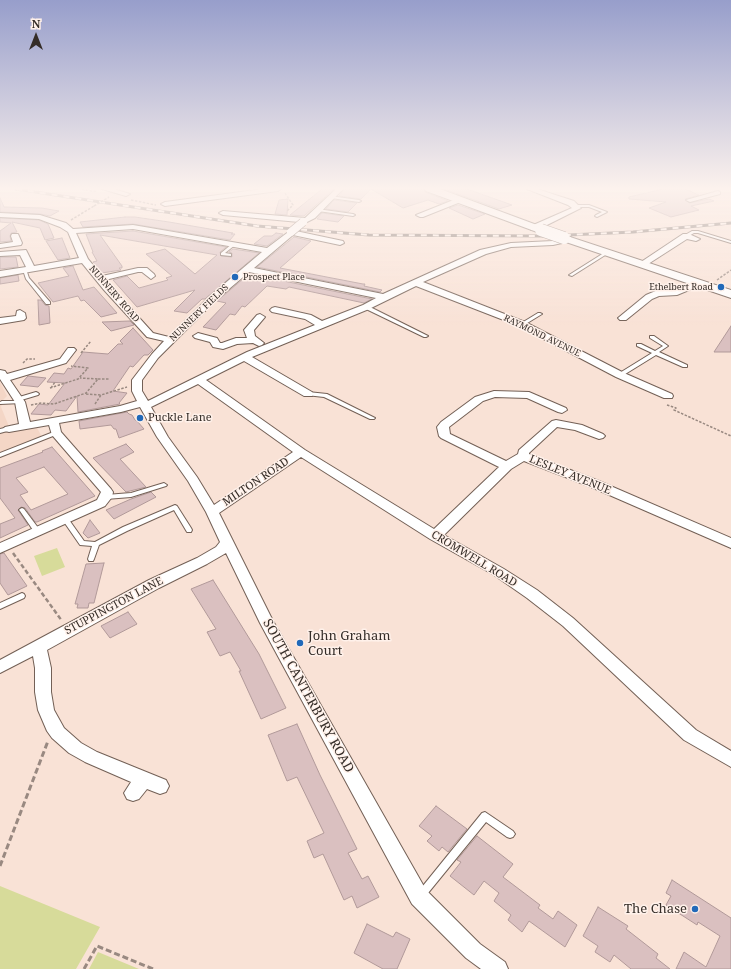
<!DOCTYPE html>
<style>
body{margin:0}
#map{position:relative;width:731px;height:969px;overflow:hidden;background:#f9e2d6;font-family:"Noto Serif",serif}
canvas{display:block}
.north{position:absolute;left:16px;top:16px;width:40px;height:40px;-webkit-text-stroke:3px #fff1ea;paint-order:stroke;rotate:0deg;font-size:11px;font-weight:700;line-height:16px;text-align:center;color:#352d28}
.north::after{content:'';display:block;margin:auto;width:14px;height:18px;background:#352d28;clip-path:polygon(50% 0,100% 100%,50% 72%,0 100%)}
</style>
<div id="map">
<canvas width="731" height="969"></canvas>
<div class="north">N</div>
</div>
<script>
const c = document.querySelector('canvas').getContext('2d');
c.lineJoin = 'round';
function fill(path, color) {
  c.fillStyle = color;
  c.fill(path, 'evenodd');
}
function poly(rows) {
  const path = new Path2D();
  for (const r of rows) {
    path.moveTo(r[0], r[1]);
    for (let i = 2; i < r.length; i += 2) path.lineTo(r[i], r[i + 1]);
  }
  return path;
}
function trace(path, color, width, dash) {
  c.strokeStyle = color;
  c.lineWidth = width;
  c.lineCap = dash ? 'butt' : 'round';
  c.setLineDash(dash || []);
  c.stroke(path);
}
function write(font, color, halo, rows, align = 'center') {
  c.font = font + ' "Noto Serif",serif';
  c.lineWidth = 3;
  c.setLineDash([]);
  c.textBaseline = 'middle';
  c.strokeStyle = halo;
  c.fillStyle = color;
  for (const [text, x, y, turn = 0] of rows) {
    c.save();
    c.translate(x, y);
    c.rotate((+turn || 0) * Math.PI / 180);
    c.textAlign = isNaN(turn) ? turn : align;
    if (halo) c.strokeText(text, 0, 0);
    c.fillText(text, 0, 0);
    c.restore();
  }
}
const built = poly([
 [0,382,7,396,3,400,1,407,8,424,9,431,36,426,42,437,0,454]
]);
const green = poly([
 [57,548,65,567,42,576,34,556],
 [0,886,100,927,76,969,0,969],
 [98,952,139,969,89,969]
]);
const building = poly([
 [322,189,334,189,304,216,290,215,322,189],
 [344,189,424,189,425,192,448,201,439,204,428,200,403,208,371,189,361,199,339,196,344,189],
 [444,189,467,189,512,205,499,209,444,189],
 [663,189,685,189,699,195,685,199,689,203,709,199,714,201,691,206,699,210,671,217,649,208,666,202,629,199,629,197,663,189],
 [0,198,4,207,42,208,59,211,50,216,40,214,0,212,0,198],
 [288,199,287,215,275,214,279,200,288,199],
 [334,200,357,203,348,212,326,209,334,200],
 [458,205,485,214,473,219,449,208,458,205],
 [322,213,344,216,338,222,317,219,322,213],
 [125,217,135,217,169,222,233,233,231,234,235,234,230,240,133,224,83,227,80,222,125,217],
 [0,218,39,220,48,224,54,238,45,240,40,228,12,222,17,232,11,233,10,236,11,241,0,242,0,231,11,223,0,222,0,218],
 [133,231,226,247,220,252,221,256,232,257,232,253,229,252,233,249,259,253,205,299,202,299,187,313,174,311,195,290,137,307,113,280,127,276,139,288,168,280,166,278,172,276,146,254,165,249,195,274,217,255,100,235,122,266,122,268,119,268,121,270,102,273,93,262,97,261,92,252,93,252,86,234,133,231],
 [276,233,283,234,267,246,254,244,264,236,272,236,276,233],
 [294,237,311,241,280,268,363,284,365,284,364,286,382,290,380,292,257,267,294,237],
 [62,238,70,258,58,260,46,241,62,238],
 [0,257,16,257,18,267,0,269,0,257],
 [73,266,83,290,94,287,117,313,101,317,84,300,81,301,78,296,53,302,38,283,69,276,63,268,73,266],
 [249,274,372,299,364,303,289,287,286,289,267,286,245,307,242,306,235,315,230,314,216,330,203,327,226,303,217,301,249,274],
 [18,275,19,281,0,284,0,278,18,275],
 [38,300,41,300,45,305,49,306,50,323,39,325,38,300],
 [130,321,134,325,111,331,102,322,130,321],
 [731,326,731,352,714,352,731,326],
 [133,328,153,350,148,355,144,355,133,367,130,366,113,391,127,393,119,403,120,404,78,412,77,396,66,411,55,410,51,415,31,414,39,404,48,405,65,383,47,382,54,373,64,374,68,368,71,369,83,352,108,354,118,344,123,344,120,341,133,328],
 [28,376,46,378,38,387,20,385,28,376],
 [127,412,129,414,132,415,135,420,137,421,144,429,119,438,116,429,114,429,111,425,80,429,79,421,127,412],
 [126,444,134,452,120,459,146,487,126,492,93,458,126,444],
 [52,447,95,496,37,522,35,522,25,508,21,507,18,510,28,525,0,538,0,524,15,518,0,498,0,468,43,452,42,451,52,447],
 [44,467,68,494,31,510,20,495,28,492,16,478,44,467],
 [151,492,156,497,114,519,106,510,131,499,151,492],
 [90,520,100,533,88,538,83,533,90,520],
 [4,553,27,586,8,595,0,583,0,554,4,553],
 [104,563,94,603,89,603,88,608,77,608,78,604,75,604,86,564,104,563],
 [213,580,259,654,286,708,261,719,239,671,241,671,230,652,220,656,207,632,216,629,191,589,213,580],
 [128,612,137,624,110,638,101,626,128,612],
 [297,724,320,775,357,849,348,853,362,879,368,876,379,897,357,908,352,896,344,900,323,854,314,858,307,841,324,833,297,777,287,781,268,735,297,724],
 [436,806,467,829,448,852,442,847,439,851,427,841,432,836,419,826,436,806],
 [477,836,513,864,503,877,540,905,538,908,553,919,558,911,577,925,565,947,529,921,522,932,508,920,511,915,494,901,499,893,484,881,474,895,450,876,461,862,457,860,477,836],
 [672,880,731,918,731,969,676,969,684,952,706,967,720,936,698,922,697,925,666,905,671,896,666,893,672,880],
 [598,907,628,926,626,929,658,954,656,958,670,969,631,969,614,955,610,962,595,952,598,946,583,936,598,907],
 [367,924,393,937,396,932,410,939,397,969,383,969,354,953,367,924]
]);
const pathFar2 = poly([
 [82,189,97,192],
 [285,193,293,205,287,211],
 [131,200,156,205],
 [71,220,94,206],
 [717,280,731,270],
 [81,353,91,341],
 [23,363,27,359,35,359],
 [98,379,109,379],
 [50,388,78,379,88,368,71,366],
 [51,388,55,382],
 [86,394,101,395],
 [95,404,101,395,127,387],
 [31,405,41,403,54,404,86,393,98,379,80,378],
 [667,405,676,408,674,410,731,436]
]);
const pathFar1 = poly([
 [13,553,62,621]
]);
const path = poly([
 [0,866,48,741],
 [84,969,97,946,153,969]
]);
const lane = poly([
 [330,196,359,200,361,201,359,202,331,198,330,198,330,196],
 [575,205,589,205,607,212,597,217,595,216,596,215,602,212,589,207,575,207,575,205],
 [317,209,353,214,355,215,353,216,318,211,316,210,317,209],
 [692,231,698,231,731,241,731,243,698,233,694,233,687,237,685,237,685,235,692,231],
 [232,244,235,245,225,253,231,254,231,256,221,255,221,253,232,244],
 [607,251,610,252,572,276,569,275,607,251],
 [24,269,26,269,29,278,50,302,50,304,46,304,26,279,23,270,24,269],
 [364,306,368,306,428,336,426,337,424,337,364,308,364,306],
 [538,313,540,313,542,314,524,325,520,325,520,324,538,313],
 [650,336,654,336,668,346,659,352,687,365,687,367,683,367,656,355,622,376,618,376,618,374,652,353,637,346,637,344,641,344,655,351,663,346,650,338,650,336],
 [36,392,38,393,39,394,38,395,18,401,22,401,23,402,22,403,0,404,0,402,2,401,18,401,15,399,16,398,36,392],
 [308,392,327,394,375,418,374,419,370,419,324,397,306,395,305,394,306,393,308,392],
 [9,427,11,428,12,429,11,430,0,433,0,429,9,427],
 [56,431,59,433,58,434,0,457,0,453,56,431],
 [164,483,167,485,166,486,131,497,106,499,103,497,106,495,131,493,164,483],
 [175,505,177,506,191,528,192,530,191,532,187,532,174,510,127,531,99,545,94,559,93,561,89,561,88,559,92,546,80,545,62,519,63,517,67,517,84,541,95,542,123,527,175,505],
 [22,508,24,509,39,529,40,531,39,533,35,533,20,511,19,510,20,509,22,508],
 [22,593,24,594,25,596,24,598,0,609,0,603,22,593],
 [485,812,513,831,515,834,513,837,510,838,507,837,486,822,424,898,421,900,418,898,416,895,418,892,482,813,485,812]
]);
const street = poly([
 [102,189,114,189,130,194,126,196,102,189],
 [263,189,281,189,278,191,165,206,161,204,165,202,263,189],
 [336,189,343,189,315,218,303,224,299,222,223,215,219,213,223,211,305,218,336,189],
 [527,189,537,189,574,201,581,208,537,230,531,230,531,226,572,208,568,205,527,189],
 [718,191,720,192,720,194,690,202,686,200,718,191],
 [456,199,462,199,463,201,423,217,420,217,416,215,456,199],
 [0,213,40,215,66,223,73,229,133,225,267,248,291,230,343,241,344,243,340,245,293,235,254,268,383,294,480,250,511,243,553,241,571,237,571,241,553,245,511,247,486,254,423,282,525,322,624,373,672,394,673,396,672,398,664,398,616,377,519,326,416,286,369,309,252,357,312,392,313,394,312,396,304,396,244,361,206,380,305,450,434,529,499,467,441,438,439,436,437,427,441,422,475,397,494,391,529,392,566,408,567,410,562,413,558,412,527,398,495,397,483,401,449,427,450,434,506,461,518,454,519,450,552,421,556,420,582,425,603,434,605,436,603,438,599,439,575,430,557,427,529,453,529,454,599,481,731,538,731,548,591,487,524,461,511,469,444,535,504,569,537,590,573,618,696,730,731,751,731,767,684,740,563,626,527,598,494,575,430,539,301,457,219,513,273,621,426,890,480,944,505,962,508,969,481,969,466,958,412,904,260,623,226,553,207,564,159,588,47,650,51,668,51,692,54,710,64,728,81,743,97,752,166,780,169,786,166,792,160,794,147,789,139,799,133,801,127,799,124,793,131,782,85,762,69,753,52,738,47,731,38,710,35,692,35,668,33,656,0,673,0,660,149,580,197,558,216,547,220,542,206,512,188,481,157,437,140,407,121,412,59,423,61,432,111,489,113,492,112,497,105,506,0,553,0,543,97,500,101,492,52,435,49,425,9,432,5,431,3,429,5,427,19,424,15,402,0,379,0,370,5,371,7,374,60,359,68,348,74,348,76,350,66,363,10,380,25,402,30,422,120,406,137,401,132,391,132,380,152,354,164,341,147,337,104,290,82,263,0,277,0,271,26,267,20,255,0,256,0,252,26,250,34,266,79,258,68,232,60,227,39,219,0,217,0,213],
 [133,229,262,252,210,296,169,337,153,333,105,280,138,272,142,272,151,279,155,276,154,274,147,268,138,268,102,276,88,259,76,233,133,229],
 [249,272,376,298,363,305,322,321,311,315,275,307,272,308,270,310,272,312,305,319,315,325,247,352,148,401,142,391,142,380,158,358,216,300,249,272],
 [198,384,293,452,214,505,197,477,168,437,151,407,198,384],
 [12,234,18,234,22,243,21,245,0,248,0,244,13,242,11,236,12,234],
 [683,234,689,234,700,239,696,241,687,239,645,266,642,266,638,264,683,234],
 [698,280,702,283,701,285,677,295,659,296,652,299,626,320,620,320,618,318,646,295,658,290,673,290,698,280],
 [20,310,25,313,26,318,24,320,0,324,0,318,16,316,17,311,20,310],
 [260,314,265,317,254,330,255,336,264,343,262,345,259,346,253,343,237,344,223,349,213,347,210,342,195,338,193,336,198,333,217,338,220,343,222,343,236,338,247,338,244,330,257,315,260,314]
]);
const secondary = poly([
 [425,189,440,189,545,228,547,230,545,232,537,232,426,191,425,189],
 [564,235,731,290,731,298,560,240,558,238,560,236,564,235]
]);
const rail = poly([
 [16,189,257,226,369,235,546,236,633,232,731,223]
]);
const pathBridge = poly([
 [94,206,109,197]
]);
const streetBridge = poly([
 [291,232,303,222]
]);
const secondaryBridge = poly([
 [541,230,564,238]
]);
const markers = [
 [235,277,4,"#2169b9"],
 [721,287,4,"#2169b9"],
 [140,418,4,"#2169b9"],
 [300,643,4,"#2169b9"],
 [695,909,4,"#2169b9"]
];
const farPoinames = [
 ["Prospect Place",243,277],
 ["Ethelbert Road",713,287,"right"]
];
const farStreetnames = [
 ["NUNNERY ROAD",114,294,49],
 ["NUNNERY FIELDS",199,313,-44],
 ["RAYMOND AVENUE",542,336,26]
];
const poiNames = [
 ["Puckle Lane",148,418]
];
const streetNames = [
 ["LESLEY AVENUE",570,475,22],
 ["MILTON ROAD",256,482,-34],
 ["CROMWELL ROAD",474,559,31],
 ["STUPPINGTON LANE",114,606,-28]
];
const nearPoinames = [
 ["John Graham",308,636],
 ["Court",308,651],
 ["The Chase",687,909,"right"]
];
const nearStreetnames = [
 ["SOUTH CANTERBURY ROAD",308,696,61]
];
fill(built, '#f4d6c6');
fill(green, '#d7db9a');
fill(building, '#dac0c0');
trace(building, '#b19999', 1);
trace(lane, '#736056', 2);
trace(street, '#736056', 2);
trace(secondary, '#736056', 2);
trace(pathFar2, '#998981', 1.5, [2.5, 1.5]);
trace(pathFar1, '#998981', 2.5, [4.5, 2.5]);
trace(path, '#998981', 3, [6, 3]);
fill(lane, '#fff');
fill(street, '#fff');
fill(secondary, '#fff');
trace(rail, '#7c6e67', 3);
trace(rail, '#fff1ea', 2, [6]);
trace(streetBridge, '#736056', 9, []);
trace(secondaryBridge, '#736056', 13, []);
trace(pathBridge, '#998981', 1.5, [2.5, 1.5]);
trace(streetBridge, '#fff', 8);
trace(secondaryBridge, '#fff', 12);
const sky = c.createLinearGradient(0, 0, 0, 325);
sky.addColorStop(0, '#979ecb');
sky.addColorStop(0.58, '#fcf2ed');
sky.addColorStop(1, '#fcf2ed00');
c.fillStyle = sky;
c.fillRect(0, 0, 731, 325);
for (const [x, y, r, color] of markers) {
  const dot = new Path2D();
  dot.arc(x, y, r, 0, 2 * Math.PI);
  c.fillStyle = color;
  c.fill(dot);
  trace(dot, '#fff1ea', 1.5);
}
write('9px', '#352d28', '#fff1ea', farPoinames, 'left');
write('9px', '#352d28', '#fff1ea', farStreetnames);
write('11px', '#352d28', '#fff1ea', poiNames, 'left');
write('11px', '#352d28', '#fff1ea', streetNames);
write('13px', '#352d28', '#fff1ea', nearPoinames, 'left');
write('13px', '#352d28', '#fff1ea', nearStreetnames);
</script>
